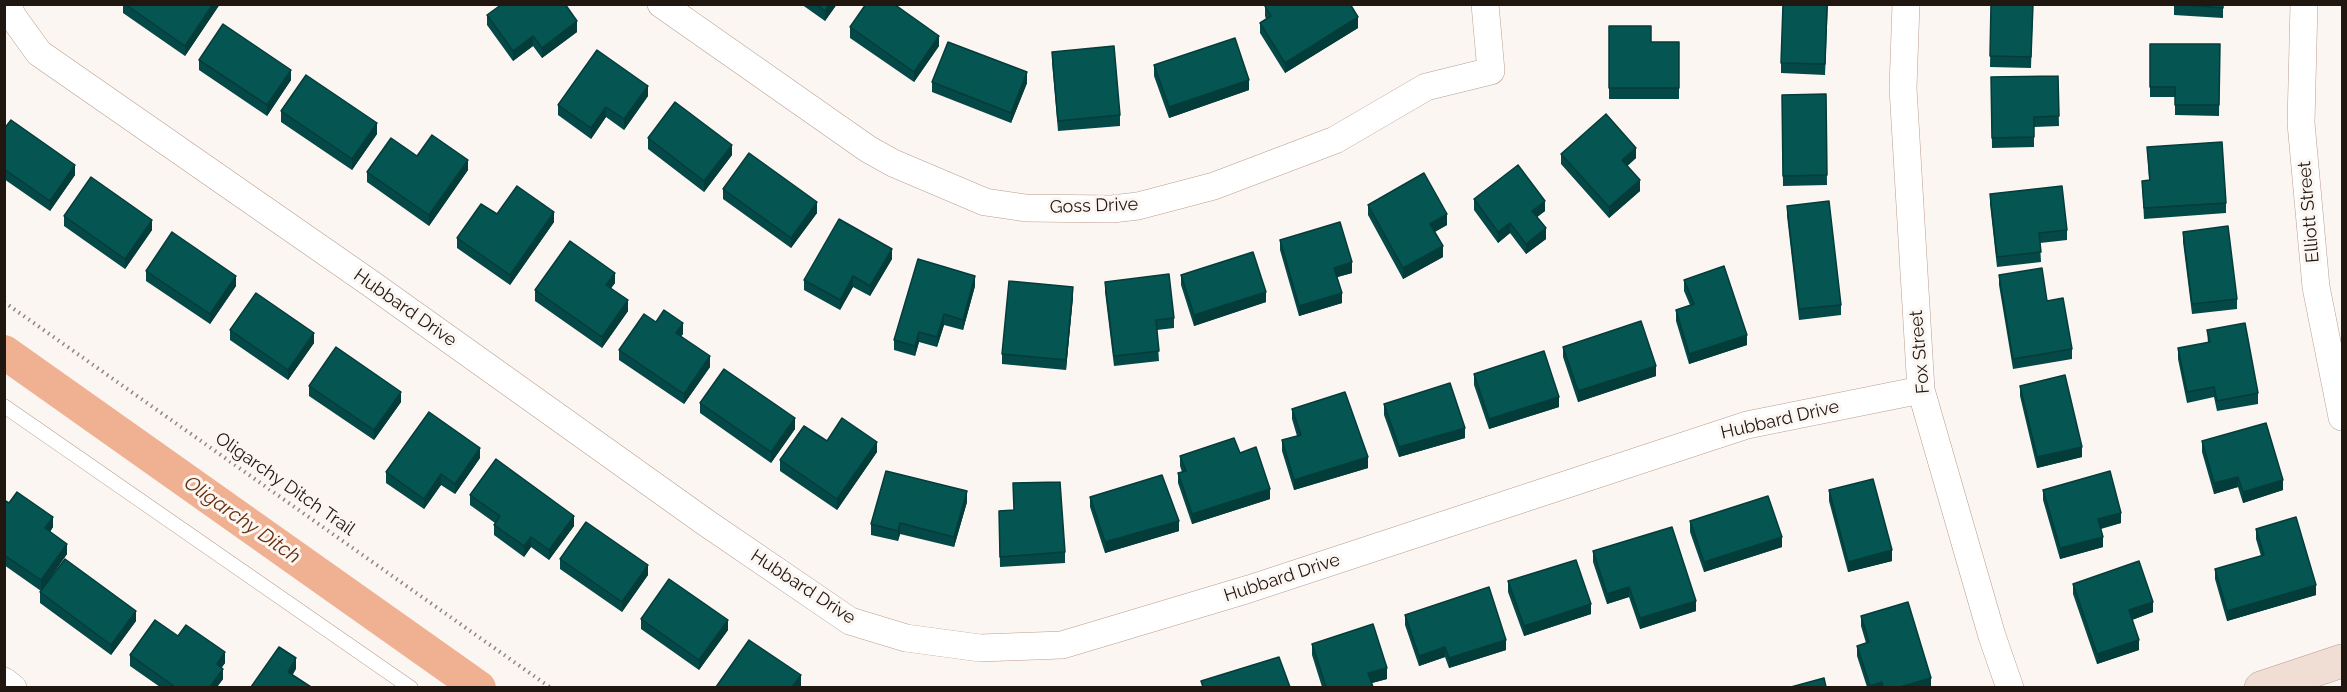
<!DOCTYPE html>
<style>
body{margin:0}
#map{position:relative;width:2347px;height:692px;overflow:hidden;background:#fcf6f2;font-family:Raleway,sans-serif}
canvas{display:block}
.frame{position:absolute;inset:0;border:6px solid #211711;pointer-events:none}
</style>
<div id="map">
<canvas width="2347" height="692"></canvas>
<div class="frame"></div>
</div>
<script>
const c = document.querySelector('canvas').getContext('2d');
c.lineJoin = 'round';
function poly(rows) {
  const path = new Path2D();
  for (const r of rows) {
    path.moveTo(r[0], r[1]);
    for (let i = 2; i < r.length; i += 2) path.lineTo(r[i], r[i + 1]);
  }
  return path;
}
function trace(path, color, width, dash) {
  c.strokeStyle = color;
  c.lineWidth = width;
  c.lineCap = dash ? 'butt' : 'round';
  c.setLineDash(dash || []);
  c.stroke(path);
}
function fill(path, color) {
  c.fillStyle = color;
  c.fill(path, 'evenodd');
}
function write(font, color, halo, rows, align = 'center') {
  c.font = font + ' Raleway,sans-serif';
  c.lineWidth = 6;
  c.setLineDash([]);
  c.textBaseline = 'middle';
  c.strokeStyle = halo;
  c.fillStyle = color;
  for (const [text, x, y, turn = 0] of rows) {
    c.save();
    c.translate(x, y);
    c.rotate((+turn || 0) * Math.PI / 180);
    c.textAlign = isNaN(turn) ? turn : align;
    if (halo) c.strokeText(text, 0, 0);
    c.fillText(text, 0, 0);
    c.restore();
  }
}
const canal = poly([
 [4,352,479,688]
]);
const path = poly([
 [4,302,551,688]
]);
const lane = poly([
 [4,406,411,688]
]);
const street = poly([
 [7,4,13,17,39,53,370,283,705,522,850,621,906,638,980,648,1062,645,1249,589,1747,425,1921,390],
 [661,4,868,149,893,163,985,202,1026,208,1112,209,1138,206,1214,186,1335,140,1426,87,1491,71,1485,4],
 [1906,4,1903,88,1921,390,1992,636,2010,688],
 [2304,4,2301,123,2316,287,2342,417],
 [4,681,13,688]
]);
const secondary = poly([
 [2261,688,2342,661]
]);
const wall = poly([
 [123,4,220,4,185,56,123,13],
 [801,4,837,4,825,21],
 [1828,4,1825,75,1781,73,1781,63],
 [1991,4,2033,4,2031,68,1990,67],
 [2174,4,2223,4,2223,18,2174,15],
 [1265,6,1358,28,1285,73,1260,33,1260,23,1266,19,1265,16],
 [487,15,577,32,542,58,533,46,513,61,487,25],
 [1609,26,1651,42,1679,42,1679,99,1609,99],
 [850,27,939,46,914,82,850,38],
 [2150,44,2220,44,2219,116,2175,115,2175,97,2150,97],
 [1052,52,1120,115,1120,126,1058,131,1052,62],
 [199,60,291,80,267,116,199,70],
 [1154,65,1249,90,1169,118,1154,76],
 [2058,76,2059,126,2034,127,2034,147,1992,148,1991,77],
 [932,82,1027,83,1011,123,932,92],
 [1826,94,1827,185,1783,186,1782,95],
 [648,96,624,130,606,117,591,139,558,115,558,105],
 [281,111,377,134,352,170,281,122],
 [4,129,75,175,50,211,4,179],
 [648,138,732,155,704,192,648,149],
 [2147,147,2226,203,2226,213,2144,219,2142,181,2149,180],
 [1561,154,1636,158,1627,166,1640,191,1609,218,1561,164],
 [417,156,468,170,429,226,367,182,367,172],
 [723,189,817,213,791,248,723,199],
 [1990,194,2067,230,2067,240,2040,243,2041,262,1997,267,1990,204],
 [1474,199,1545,211,1537,217,1546,239,1526,254,1510,233,1498,243,1474,210],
 [1368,205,1447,225,1435,232,1443,257,1403,279,1368,215],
 [1787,206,1841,305,1841,315,1799,320,1787,216],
 [497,214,554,222,510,285,457,248,457,238],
 [64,216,152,230,125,269,64,226],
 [2183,232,2237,299,2237,309,2192,314,2183,242],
 [1280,240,1352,273,1337,277,1342,303,1299,316,1280,250],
 [892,259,870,296,853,287,840,310,804,290,804,280],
 [146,271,236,286,210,324,146,281],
 [1181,275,1266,302,1194,326,1181,285],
 [1999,275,2047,301,2072,349,2072,359,2013,369,1999,285],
 [1684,280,1747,345,1689,364,1676,321,1676,310,1690,305,1684,291],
 [1105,282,1174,318,1174,328,1157,330,1159,361,1114,366,1105,292],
 [615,283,611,288,628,311,602,348,535,301,535,290],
 [975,286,963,330,944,325,937,347,919,342,915,356,894,350,894,340],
 [1073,297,1066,370,1002,364,1002,354],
 [656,322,683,334,681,336,710,367,684,404,619,360,619,350],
 [230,330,314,343,288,380,230,340],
 [2207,330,2258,393,2258,404,2217,411,2214,397,2187,403,2178,359,2178,348,2208,343],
 [1563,347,1656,376,1578,402,1563,357],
 [1474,374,1559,407,1489,429,1474,385],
 [309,386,401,402,374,440,309,396],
 [2020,386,2082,457,2037,468,2020,396],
 [700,403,795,429,771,463,700,413],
 [1384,404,1465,438,1399,457,1384,415],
 [1292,409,1368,468,1294,490,1282,451,1282,440,1297,436,1292,419],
 [827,441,877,452,837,510,780,471,780,460],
 [2202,441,2283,490,2243,503,2238,487,2214,494,2202,452],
 [1240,453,1270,499,1192,524,1178,483,1178,473,1182,472,1180,466,1180,456],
 [480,458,455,494,441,485,424,509,386,483,386,472],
 [1829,490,1892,561,1848,572,1829,501],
 [2043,490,2121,523,2101,529,2103,547,2060,559,2043,500],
 [470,495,574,526,549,560,531,547,524,557,494,535,494,525,495,523,470,505],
 [1090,497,1179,531,1105,553,1090,507],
 [4,500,53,527,50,532,67,554,41,591,4,565],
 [967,502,954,547,900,534,898,541,871,535,871,524],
 [1014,510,1065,552,1065,563,1000,567,999,511],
 [1690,521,1782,547,1704,572,1690,532],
 [2256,529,2316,595,2227,621,2215,579,2215,569,2261,556,2256,539],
 [1593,551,1696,611,1640,629,1629,597,1607,604,1593,562],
 [560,559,648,575,622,612,560,569],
 [1508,581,1591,614,1524,636,1508,592],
 [2073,584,2153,612,2132,620,2139,650,2097,664,2073,594],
 [40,592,136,621,111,655,40,603],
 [1405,615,1506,650,1449,668,1445,657,1419,666,1405,625],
 [1861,616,1931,687,1867,687,1857,656,1857,646,1866,643,1861,626],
 [641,619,728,630,699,670,641,629],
 [178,636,225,663,222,667,223,679,217,687,160,687,130,666,130,655],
 [1312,644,1387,679,1372,683,1373,687,1322,687,1312,655]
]);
const shadedWall = poly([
 [213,4,220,4,185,56,185,46],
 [829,4,837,4,825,21,825,11],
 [1358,17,1358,28,1285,73,1285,63],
 [577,21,577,32,542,58,542,48],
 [533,36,533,46,513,61,513,51],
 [939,36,939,46,914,82,914,72],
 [291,70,291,80,267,116,267,105],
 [1027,72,1027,83,1011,123,1011,113],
 [1249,80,1249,90,1169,118,1169,107],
 [648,86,648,96,624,130,624,119],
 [606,107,606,117,591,139,591,128],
 [377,123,377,134,352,170,352,159],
 [732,145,732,155,704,192,704,181],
 [1636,148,1636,158,1622,171,1622,160],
 [468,160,468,170,429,226,429,215],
 [75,165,75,175,50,211,50,201],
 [1640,180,1640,191,1609,218,1609,207],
 [1545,201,1545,211,1532,221,1532,211],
 [817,202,817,213,791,248,791,238],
 [554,212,554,222,510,285,510,275],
 [1447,214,1447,225,1430,234,1430,224],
 [152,220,152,230,125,269,125,259],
 [1510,223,1510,233,1498,243,1498,232],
 [1546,228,1546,239,1526,254,1526,244],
 [1443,246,1443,257,1403,279,1403,268],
 [892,249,892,259,870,296,870,286],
 [1352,262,1352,273,1334,278,1334,268],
 [615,273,615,283,606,295,606,285],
 [236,276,236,286,210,324,210,314],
 [853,276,853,287,840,310,840,300],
 [975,276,975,286,963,330,963,320],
 [1073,287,1073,297,1066,370,1066,360],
 [1266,292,1266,302,1194,326,1194,315],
 [1342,293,1342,303,1299,316,1299,306],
 [628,300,628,311,602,348,602,337],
 [944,314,944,325,937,347,937,337],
 [683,323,683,334,676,343,676,333],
 [919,332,919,342,915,356,915,346],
 [314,333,314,343,288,380,288,370],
 [1747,335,1747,345,1689,364,1689,354],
 [710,356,710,367,684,404,684,394],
 [1656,366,1656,376,1578,402,1578,391],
 [401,392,401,402,374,440,374,430],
 [1559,397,1559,407,1489,429,1489,419],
 [795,418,795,429,771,463,771,452],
 [1465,428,1465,438,1399,457,1399,447],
 [877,442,877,452,837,510,837,499],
 [2082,447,2082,457,2037,468,2037,457],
 [480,448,480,458,455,494,455,484],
 [1368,457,1368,468,1294,490,1294,480],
 [441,474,441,485,424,509,424,499],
 [2238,477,2238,487,2214,494,2214,483],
 [2283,480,2283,490,2243,503,2243,492],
 [1270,489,1270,499,1192,524,1192,514],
 [967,491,967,502,954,547,954,537],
 [2121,513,2121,523,2098,529,2098,519],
 [574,516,574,526,549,560,549,550],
 [53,517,53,527,45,539,45,528],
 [1179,521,1179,531,1105,553,1105,542],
 [900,523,900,534,898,541,898,531],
 [531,537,531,547,524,557,524,546],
 [1782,537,1782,547,1704,572,1704,562],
 [2103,537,2103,547,2060,559,2060,548],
 [67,544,67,554,41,591,41,580],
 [1892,550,1892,561,1848,572,1848,562],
 [648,565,648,575,622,612,622,602],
 [2316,585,2316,595,2227,621,2227,611],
 [1629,587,1629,597,1607,604,1607,594],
 [1696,601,1696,611,1640,629,1640,618],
 [2153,602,2153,612,2129,621,2129,610],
 [1591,604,1591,614,1524,636,1524,626],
 [136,611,136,621,111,655,111,645],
 [728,620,728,630,699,670,699,660],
 [1506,640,1506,650,1449,668,1449,658],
 [2139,640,2139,650,2097,664,2097,654],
 [1445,647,1445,657,1419,666,1419,656],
 [225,652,225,663,217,674,217,664],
 [296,658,296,669,288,683,288,672],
 [1387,668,1387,679,1368,684,1368,673],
 [223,669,223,679,217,687,210,687],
 [801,675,801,686,799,687,792,687],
 [1931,678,1931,687,1900,687],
 [1882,682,1882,687,1870,687,1870,686]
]);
const building = poly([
 [125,4,213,4,185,46,125,4],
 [502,4,565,4,577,21,542,48,533,36,513,51,487,15,502,4],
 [816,4,829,4,825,11,816,4],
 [866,4,894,4,939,36,914,72,850,27,866,4],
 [1267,4,1350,4,1358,17,1285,63,1260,23,1271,16,1265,6,1267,4],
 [1783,4,1827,4,1825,64,1781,63,1783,4],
 [1991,4,2033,4,2031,57,1990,56,1991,4],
 [2174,4,2223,4,2223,8,2174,4],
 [223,24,291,70,267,105,199,60,223,24],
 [1609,26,1651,26,1651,42,1679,42,1679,88,1609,88,1609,26],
 [1235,38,1249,80,1169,107,1154,65,1235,38],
 [948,42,1027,72,1011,113,932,82,948,42],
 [2150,44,2220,44,2219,105,2175,105,2175,87,2150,87,2150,44],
 [1114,46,1120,115,1058,121,1052,52,1114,46],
 [597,50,648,86,624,119,606,107,591,128,558,105,597,50],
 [306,75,377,123,352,159,281,111,306,75],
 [2058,76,2059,116,2034,117,2034,137,1992,138,1991,77,2058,76],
 [1826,94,1827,175,1783,176,1782,95,1826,94],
 [675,102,732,145,704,181,648,138,675,102],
 [1606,114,1636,148,1622,160,1640,180,1609,207,1561,154,1606,114],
 [11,120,75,165,50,201,4,169,4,129,11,120],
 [432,135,468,160,429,215,367,172,391,138,417,156,432,135],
 [2222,142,2226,203,2144,208,2142,181,2150,180,2147,147,2222,142],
 [749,153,817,202,791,238,723,189,749,153],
 [1518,165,1545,201,1532,211,1546,228,1526,244,1510,223,1498,232,1474,199,1518,165],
 [1424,173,1447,214,1430,224,1443,246,1403,268,1368,205,1424,173],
 [91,177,152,220,125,259,64,216,91,177],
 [517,186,554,212,510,275,457,238,481,204,497,214,517,186],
 [2062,186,2067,230,2039,233,2041,252,1997,257,1990,194,2062,186],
 [1829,201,1841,305,1799,309,1787,206,1829,201],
 [839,219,892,249,870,286,853,276,840,300,804,280,839,219],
 [1340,222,1352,262,1334,268,1342,293,1299,306,1280,240,1340,222],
 [2228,226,2237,299,2192,304,2183,232,2228,226],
 [172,232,236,276,210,314,146,271,172,232],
 [570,241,615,273,606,285,628,300,602,337,535,290,570,241],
 [1253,252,1266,292,1194,315,1181,275,1253,252],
 [918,259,975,276,963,320,944,314,937,337,919,332,915,346,894,340,918,259],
 [1724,266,1747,335,1689,354,1676,310,1694,304,1684,280,1724,266],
 [2042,268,2047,301,2063,298,2072,349,2013,359,1999,275,2042,268],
 [1169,274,1174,318,1156,320,1159,351,1114,356,1105,282,1169,274],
 [1009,281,1073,287,1066,360,1002,354,1009,281],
 [256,293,314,333,288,370,230,330,256,293],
 [664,310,683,323,676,333,710,356,684,394,619,350,644,314,656,322,664,310],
 [1641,321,1656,366,1578,391,1563,347,1641,321],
 [2245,323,2258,393,2217,401,2214,387,2187,392,2178,348,2210,342,2207,330,2245,323],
 [336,347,401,392,374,430,309,386,336,347],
 [1544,351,1559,397,1489,419,1474,374,1544,351],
 [724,369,795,418,771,452,700,403,724,369],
 [2065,375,2082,447,2037,457,2020,386,2065,375],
 [1450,383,1465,428,1399,447,1384,404,1450,383],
 [1345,392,1368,457,1294,480,1282,440,1301,435,1292,409,1345,392],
 [429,412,480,448,455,484,441,474,424,499,386,472,429,412],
 [842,418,877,442,837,499,780,460,804,426,827,441,842,418],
 [2266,423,2283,480,2243,492,2238,477,2214,483,2202,441,2266,423],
 [1234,438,1240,453,1256,447,1270,489,1192,514,1178,473,1186,471,1180,456,1234,438],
 [496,459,574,516,549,550,531,537,524,546,494,525,500,516,470,495,496,459],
 [886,471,967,491,954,537,900,523,898,531,871,524,886,471],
 [2110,471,2121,513,2098,519,2103,537,2060,548,2043,490,2110,471],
 [1162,475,1179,521,1105,542,1090,497,1162,475],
 [1873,479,1892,550,1848,562,1829,490,1873,479],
 [1060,482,1065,552,1000,557,999,511,1014,510,1013,483,1060,482],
 [17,492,53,517,45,528,67,544,41,580,4,555,4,500,9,503,17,492],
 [1768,496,1782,537,1704,562,1690,521,1768,496],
 [2296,517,2316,585,2227,611,2215,569,2264,555,2256,529,2296,517],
 [586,522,648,565,622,602,560,559,586,522],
 [1672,527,1696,601,1640,618,1629,587,1607,594,1593,551,1672,527],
 [65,559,136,611,111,645,40,592,65,559],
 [1576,560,1591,604,1524,626,1508,581,1576,560],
 [2139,561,2153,602,2129,610,2139,640,2097,654,2073,584,2139,561],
 [669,579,728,620,699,660,641,619,669,579],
 [1489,587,1506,640,1449,658,1445,647,1419,656,1405,615,1489,587],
 [1908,602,1931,678,1900,687,1883,687,1882,682,1870,686,1857,646,1869,642,1861,616,1908,602],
 [155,620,178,636,186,625,225,652,217,664,223,669,210,687,175,687,130,655,155,620],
 [1373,624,1387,668,1368,673,1373,687,1326,687,1312,644,1373,624],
 [749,640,801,675,792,687,716,687,749,640],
 [279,647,296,658,288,672,311,687,251,687,279,647],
 [1279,657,1290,687,1203,687,1201,681,1279,657],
 [1824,678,1826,687,1791,687,1824,678]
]);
const streetNames = [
 ["Goss Drive",1094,206,-2],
 ["Elliott Street",2309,212,-95],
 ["Hubbard Drive",405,308,35],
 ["Fox Street",1920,352,-95],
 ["Hubbard Drive",1780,420,-13],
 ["Oligarchy Ditch Trail",285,484,35],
 ["Hubbard Drive",1282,578,-18],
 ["Hubbard Drive",803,587,33]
];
const waterNames = [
 ["Oligarchy Ditch",242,520,35]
];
trace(canal, '#efb191', 34);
trace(lane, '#ba9d8f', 15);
trace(street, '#ba9d8f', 28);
trace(secondary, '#ba9d8f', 34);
trace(path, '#8e8681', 4, [1.5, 4.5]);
trace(lane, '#fff', 14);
trace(street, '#fff', 27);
trace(secondary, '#f0ddd3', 33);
fill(wall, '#044947');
fill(shadedWall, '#043c3a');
fill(building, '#055553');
trace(building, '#043c3a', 1.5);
write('18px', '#211711', '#fcf6f2', streetNames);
write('italic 20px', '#662e0a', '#fcf6f2', waterNames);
</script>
